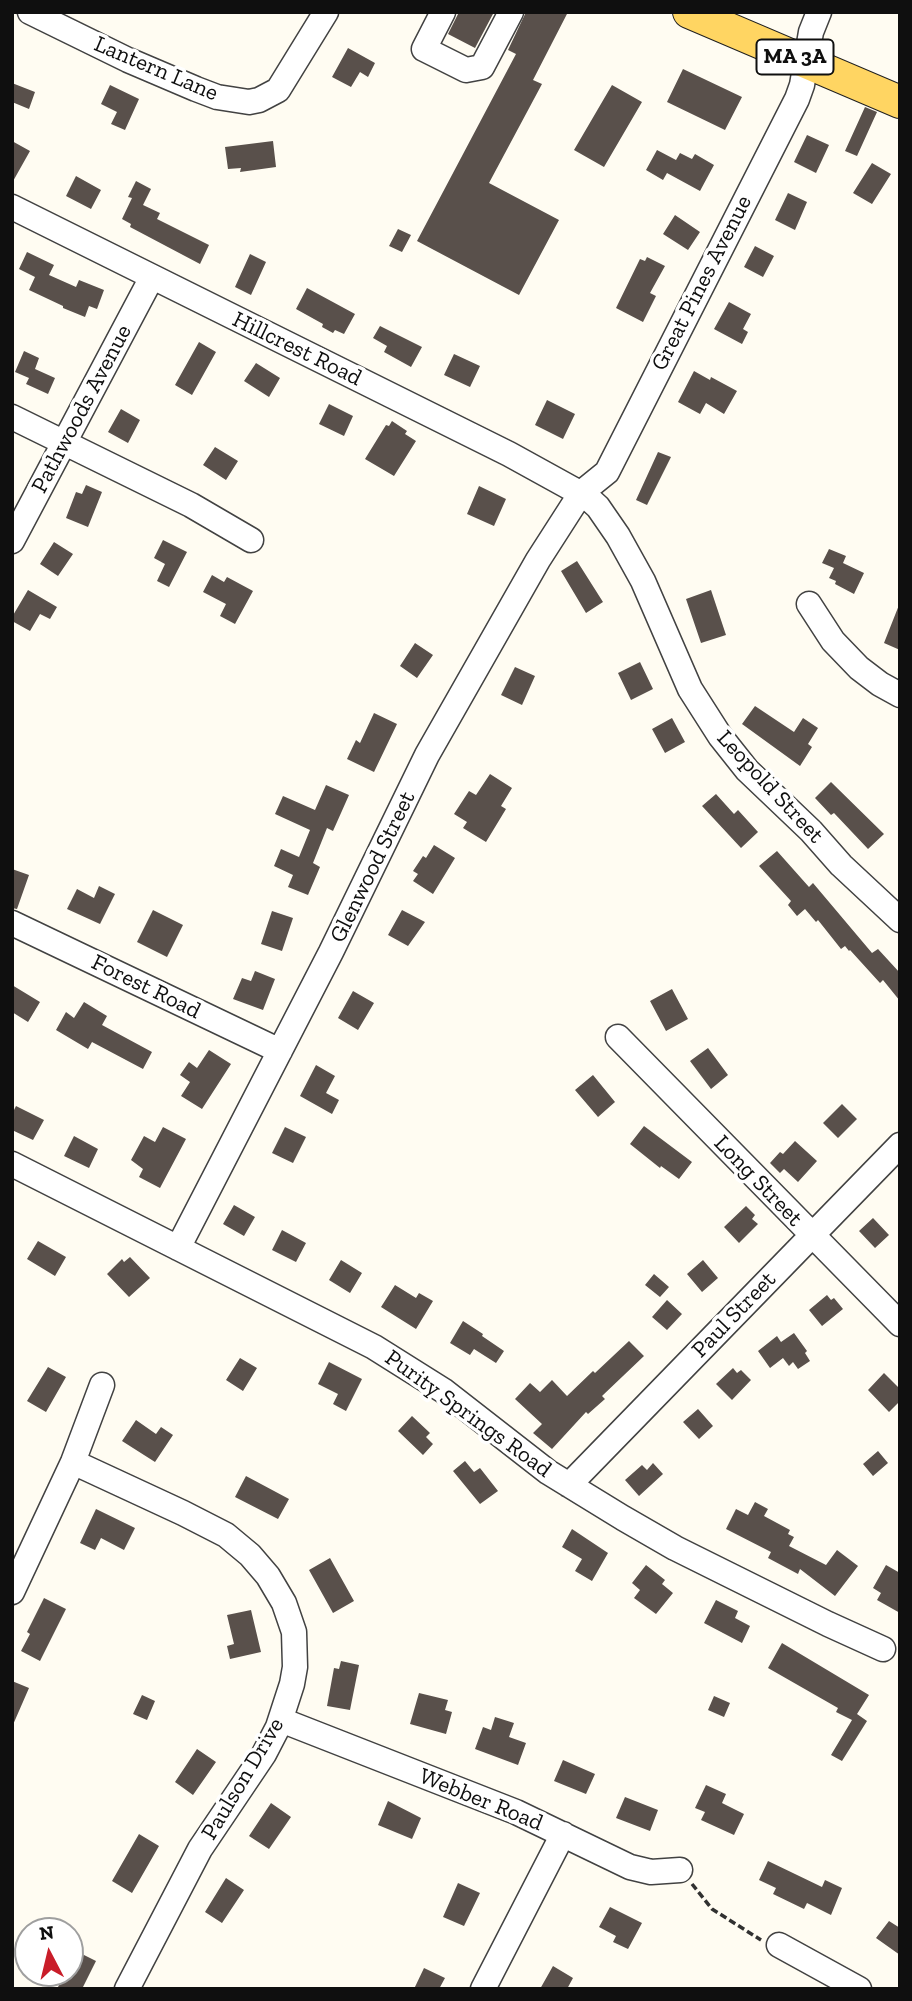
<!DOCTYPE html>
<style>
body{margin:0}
#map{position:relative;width:912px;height:2001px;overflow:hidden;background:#fffcf2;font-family:"Zilla Slab",serif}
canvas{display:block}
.frame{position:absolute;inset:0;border:14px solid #0f0f0f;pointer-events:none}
.north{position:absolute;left:14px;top:1917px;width:70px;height:70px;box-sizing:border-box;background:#fff;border:2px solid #9f9f9f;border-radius:50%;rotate:353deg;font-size:19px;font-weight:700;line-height:28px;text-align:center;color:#0f0f0f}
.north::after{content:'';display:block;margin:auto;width:24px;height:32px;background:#c91d29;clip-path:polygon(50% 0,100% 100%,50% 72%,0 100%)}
</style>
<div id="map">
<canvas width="912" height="2001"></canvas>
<div class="frame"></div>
<div class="north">N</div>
</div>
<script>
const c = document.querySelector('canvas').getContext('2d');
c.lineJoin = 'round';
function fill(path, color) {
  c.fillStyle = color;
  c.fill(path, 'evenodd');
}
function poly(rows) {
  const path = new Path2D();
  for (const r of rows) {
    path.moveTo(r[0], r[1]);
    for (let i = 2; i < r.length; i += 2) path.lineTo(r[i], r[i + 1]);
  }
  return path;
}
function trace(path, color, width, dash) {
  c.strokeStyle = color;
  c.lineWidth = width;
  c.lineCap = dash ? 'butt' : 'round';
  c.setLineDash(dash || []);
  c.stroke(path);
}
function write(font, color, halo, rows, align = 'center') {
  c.font = font + ' "Zilla Slab",serif';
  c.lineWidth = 7;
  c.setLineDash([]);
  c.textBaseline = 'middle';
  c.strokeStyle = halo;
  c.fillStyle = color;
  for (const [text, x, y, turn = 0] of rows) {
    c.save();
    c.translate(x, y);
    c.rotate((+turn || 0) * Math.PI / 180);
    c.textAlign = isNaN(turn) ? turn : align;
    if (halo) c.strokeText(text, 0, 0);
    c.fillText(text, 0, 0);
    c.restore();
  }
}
const building = poly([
 [459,12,494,12,475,48,448,34],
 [526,12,568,12,533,80,542,84,489,183,559,220,519,295,417,241,516,54,508,50],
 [348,48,375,63,368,77,360,72,351,87,332,77],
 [683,69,742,97,725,130,667,102],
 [12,83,35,92,29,109,12,102],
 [110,85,139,99,125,130,111,124,117,112,101,104],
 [612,85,642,102,604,167,574,150],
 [865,107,877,112,857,156,845,151],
 [807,135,829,145,816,173,794,162],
 [12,141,30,151,12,183],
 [273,141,276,167,240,172,241,168,228,169,225,147],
 [657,150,676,160,680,153,692,159,695,154,714,165,700,191,667,173,663,180,646,170],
 [872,163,891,174,872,204,853,193],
 [76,176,101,190,91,209,66,196],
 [136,181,151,189,143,205,160,213,157,219,209,245,200,264,130,227,131,224,122,219,132,198,128,197],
 [788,193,807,202,795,230,775,220],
 [675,215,700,232,688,250,663,234],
 [398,229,411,235,402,252,389,246],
 [755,246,774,256,763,277,744,267],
 [27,252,54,265,49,275,76,287,79,280,104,290,97,309,89,306,85,317,63,308,63,306,29,290,35,277,19,269],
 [250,254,266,262,251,295,235,287],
 [647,257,665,266,650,293,656,296,643,322,616,308,640,259,645,261],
 [307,288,355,314,344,334,335,330,333,333,322,327,323,324,296,309],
 [729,302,751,314,743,329,748,332,742,344,714,329],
 [380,326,422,347,411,367,384,352,387,346,373,338],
 [199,342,216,352,192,395,175,385],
 [24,351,39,358,35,369,55,378,48,394,26,384,29,378,15,372],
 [454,354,480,366,470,387,444,375],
 [256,363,280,378,269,397,244,381],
 [694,371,710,380,711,377,737,391,724,414,706,403,700,414,678,402],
 [547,400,575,414,563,439,535,425],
 [329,404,353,416,344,436,319,424],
 [121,409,140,420,128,443,108,432],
 [392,421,407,431,405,434,416,441,394,476,365,459,386,425,389,426],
 [215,447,238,461,226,480,203,465],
 [658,452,671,457,647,505,636,500],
 [86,485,102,492,88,527,66,518,76,492,82,494],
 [479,486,506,499,494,526,467,514],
 [163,540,187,552,169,587,157,581,165,564,154,558],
 [54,542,73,554,58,576,40,564],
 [829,549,846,556,843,563,864,573,854,594,835,584,836,581,829,578,834,568,822,563],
 [577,561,603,602,586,613,561,571],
 [212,575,224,582,227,577,253,591,235,624,220,616,226,604,203,592],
 [28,590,57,607,50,619,40,614,30,631,12,621,12,617],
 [711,590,726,635,701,643,686,599],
 [899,605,900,605,900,650,884,643],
 [415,643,433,655,417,678,400,666],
 [640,662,653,689,631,700,618,673],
 [515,667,535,676,522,705,501,695],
 [755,706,794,732,803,718,818,728,808,744,812,747,800,766,742,724],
 [374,713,397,724,374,772,347,759,356,740,360,743],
 [672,718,685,742,665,753,652,729],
 [490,774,512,788,501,806,506,809,486,842,463,828,467,822,454,814,469,791,476,795],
 [831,782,884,834,868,849,834,813,831,815,815,798],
 [326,785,349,795,333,831,327,828,313,863,320,867,308,895,288,887,293,875,274,866,281,849,299,857,310,830,275,814,283,796,315,810],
 [716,794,734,814,738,810,758,832,741,848,702,806],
 [434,845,455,858,433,894,413,881,418,874,413,871,423,856,426,858],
 [777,851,809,887,813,883,872,953,878,949,900,973,900,1001,883,980,880,983,850,950,849,951,845,946,841,949,818,920,816,922,805,909,797,916,788,905,791,901,759,866],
 [12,869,29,875,17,909,12,908],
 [99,886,115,894,100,924,67,909,77,889,94,898],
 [153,910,183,925,167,957,137,942],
 [402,910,425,922,408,946,388,935],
 [272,911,293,918,282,951,261,944],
 [255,971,275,979,263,1010,233,999,242,978,251,981],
 [12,985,40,1002,28,1022,12,1012],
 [672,989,688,1019,666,1031,650,1001],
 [353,991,374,1003,358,1030,338,1018],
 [84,1002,107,1016,102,1025,152,1052,143,1069,92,1042,88,1049,56,1030,66,1012,74,1018],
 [708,1048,728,1075,711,1089,690,1061],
 [209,1050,231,1064,202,1109,181,1096,190,1082,180,1075,189,1062,197,1068],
 [316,1065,335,1076,326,1093,339,1100,332,1114,300,1096],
 [593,1075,615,1102,598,1117,575,1090],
 [842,1104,857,1119,838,1138,823,1123],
 [16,1106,44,1120,33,1140,12,1130,12,1114],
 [644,1126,692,1162,679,1179,661,1166,660,1168,630,1144],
 [163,1127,186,1139,160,1188,139,1177,143,1169,131,1160,144,1136,155,1142],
 [285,1127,306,1137,293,1163,272,1153],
 [74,1136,98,1149,89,1168,64,1156],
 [795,1141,817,1161,798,1182,784,1169,780,1173,770,1163,780,1152,783,1154],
 [234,1205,255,1217,244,1236,223,1224],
 [746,1206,755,1215,752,1219,758,1224,739,1243,724,1227],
 [873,1218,889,1235,875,1248,859,1231],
 [282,1230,306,1243,296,1262,272,1250],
 [38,1241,66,1257,55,1276,27,1259],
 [130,1257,150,1278,129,1297,107,1274,122,1259,124,1262],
 [341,1260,362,1273,350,1293,329,1280],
 [703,1260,718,1278,702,1292,687,1274],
 [654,1274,669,1287,660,1297,645,1285],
 [395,1285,416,1298,419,1293,433,1301,416,1329,381,1307],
 [827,1295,831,1300,834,1298,843,1309,822,1326,809,1310],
 [667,1300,682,1314,667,1330,652,1317],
 [463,1321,483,1334,482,1336,504,1351,496,1363,474,1349,470,1355,450,1343],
 [794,1333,807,1351,805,1353,810,1361,798,1369,793,1362,789,1366,783,1358,770,1368,758,1351,777,1336,781,1342],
 [629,1341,644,1356,602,1396,605,1399,588,1414,586,1412,552,1449,533,1433,542,1424,515,1399,530,1383,540,1392,552,1380,567,1396,593,1371,595,1373],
 [240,1358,257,1368,243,1391,226,1380],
 [329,1362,362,1379,346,1411,333,1404,338,1394,318,1384],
 [48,1367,66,1377,46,1412,27,1401],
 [733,1368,737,1373,741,1370,751,1380,732,1400,716,1384],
 [884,1373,900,1389,900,1401,889,1412,868,1390],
 [698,1409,713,1426,699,1439,683,1422],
 [412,1416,430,1433,426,1437,433,1444,423,1455,398,1431],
 [136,1420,156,1434,161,1427,173,1435,155,1462,122,1441],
 [878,1451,888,1463,873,1476,863,1464],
 [465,1461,474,1472,480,1468,498,1491,480,1504,453,1471],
 [653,1463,663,1474,639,1496,625,1480,642,1465,647,1470],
 [246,1476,289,1499,278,1519,235,1497],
 [755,1502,768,1509,764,1516,790,1530,788,1534,794,1537,789,1546,826,1565,837,1550,858,1566,835,1596,800,1569,798,1574,768,1558,771,1552,726,1529,736,1509,748,1515],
 [96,1509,135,1528,124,1550,101,1538,95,1550,80,1543],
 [572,1529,608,1553,592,1581,575,1571,582,1559,562,1547],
 [330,1558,354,1601,333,1613,309,1570],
 [646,1565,665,1580,662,1584,673,1593,656,1614,634,1598,640,1590,632,1583],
 [886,1565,900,1573,900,1613,877,1600,881,1593,873,1588],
 [44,1598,66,1609,40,1661,21,1651,30,1634,27,1632],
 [716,1600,738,1611,735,1618,750,1626,742,1643,704,1623],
 [251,1610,261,1652,230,1659,227,1646,234,1644,227,1615],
 [782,1643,869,1695,857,1714,867,1721,842,1761,831,1755,852,1720,836,1712,838,1708,768,1668],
 [341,1661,359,1665,350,1710,327,1706,334,1668,339,1669],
 [12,1681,29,1688,12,1727],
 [419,1693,448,1700,445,1710,452,1712,446,1734,410,1724],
 [142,1695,155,1701,147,1720,133,1714],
 [714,1696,730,1703,724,1717,708,1710],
 [495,1717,514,1723,509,1737,526,1743,518,1765,475,1749,483,1727,491,1730],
 [197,1749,216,1762,193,1795,175,1782],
 [563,1760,595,1774,586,1794,554,1781],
 [706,1785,726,1794,722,1803,744,1814,734,1835,701,1820,705,1812,695,1808],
 [625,1797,658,1810,650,1831,616,1818],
 [388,1801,421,1818,412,1839,378,1825],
 [271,1803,291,1817,269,1849,249,1836],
 [139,1834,159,1846,132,1893,112,1881],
 [768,1861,822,1887,825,1880,842,1888,831,1915,807,1903,804,1909,773,1894,776,1888,759,1880],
 [226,1878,244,1890,222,1923,205,1912],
 [458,1883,480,1893,464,1926,443,1917],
 [610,1907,642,1923,628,1949,613,1942,616,1936,599,1927],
 [889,1921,900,1928,900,1955,876,1938],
 [76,1951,96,1961,82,1989,57,1989,65,1973,70,1973,70,1963],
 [553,1966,573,1978,567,1989,540,1989],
 [424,1968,445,1978,439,1989,414,1989]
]);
const path = poly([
 [692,1884,712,1909,761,1940]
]);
const minor = poly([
 [30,12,128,60,196,89,217,97,249,102,259,100,278,90,326,12],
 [443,12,424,49,466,70,482,67,511,12],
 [12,207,509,454,587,497,598,507,618,536,643,581,690,689,720,736,747,770,811,831,841,865,900,920],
 [12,417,191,505,251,540],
 [12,541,152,277],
 [809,604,833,641,859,668,880,684,900,695],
 [12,923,280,1051],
 [618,1037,900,1324],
 [12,1164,374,1347,444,1391,548,1472,623,1518,675,1548,828,1624,883,1649],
 [178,1248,331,952,427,755,538,560,581,493,607,472,797,99,802,85,811,32,819,12],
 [73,1462,183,1513,226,1535,250,1555,268,1576,284,1603,294,1632,295,1667,292,1684,278,1727,264,1754,200,1849,127,1989],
 [569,1485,900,1145],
 [12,1592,73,1462,102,1385],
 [281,1720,516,1812,630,1867,651,1872,680,1870],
 [779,1945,859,1989],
 [483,1989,563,1834]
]);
const major = poly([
 [689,12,900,102]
]);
const shields = [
 [795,57,77]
];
const shieldNames = [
 ["MA 3A",795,57]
];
const streetNames = [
 ["Lantern Lane",156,69,23],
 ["Great Pines Avenue",702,283,-63],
 ["Hillcrest Road",297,349,26],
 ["Pathwoods Avenue",82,409,-62],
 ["Leopold Street",770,787,47],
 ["Glenwood Street",373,867,-64],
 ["Forest Road",146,987,26],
 ["Long Street",758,1181,46],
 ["Paul Street",734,1315,-46],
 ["Purity Springs Road",468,1414,36],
 ["Paulson Drive",243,1779,-59],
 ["Webber Road",481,1800,22]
];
fill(building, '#59504b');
trace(minor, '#424242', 27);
trace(major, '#202020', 34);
trace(path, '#313131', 3.5, [7, 3.5]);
trace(minor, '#fff', 24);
trace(major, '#ffd562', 32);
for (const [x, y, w] of shields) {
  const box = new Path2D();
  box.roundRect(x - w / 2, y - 17.5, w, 35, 5);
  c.fillStyle = '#fff';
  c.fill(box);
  trace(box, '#0f0f0f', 2);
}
write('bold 21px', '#0f0f0f', null, shieldNames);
write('23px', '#0f0f0f', '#fff', streetNames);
</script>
